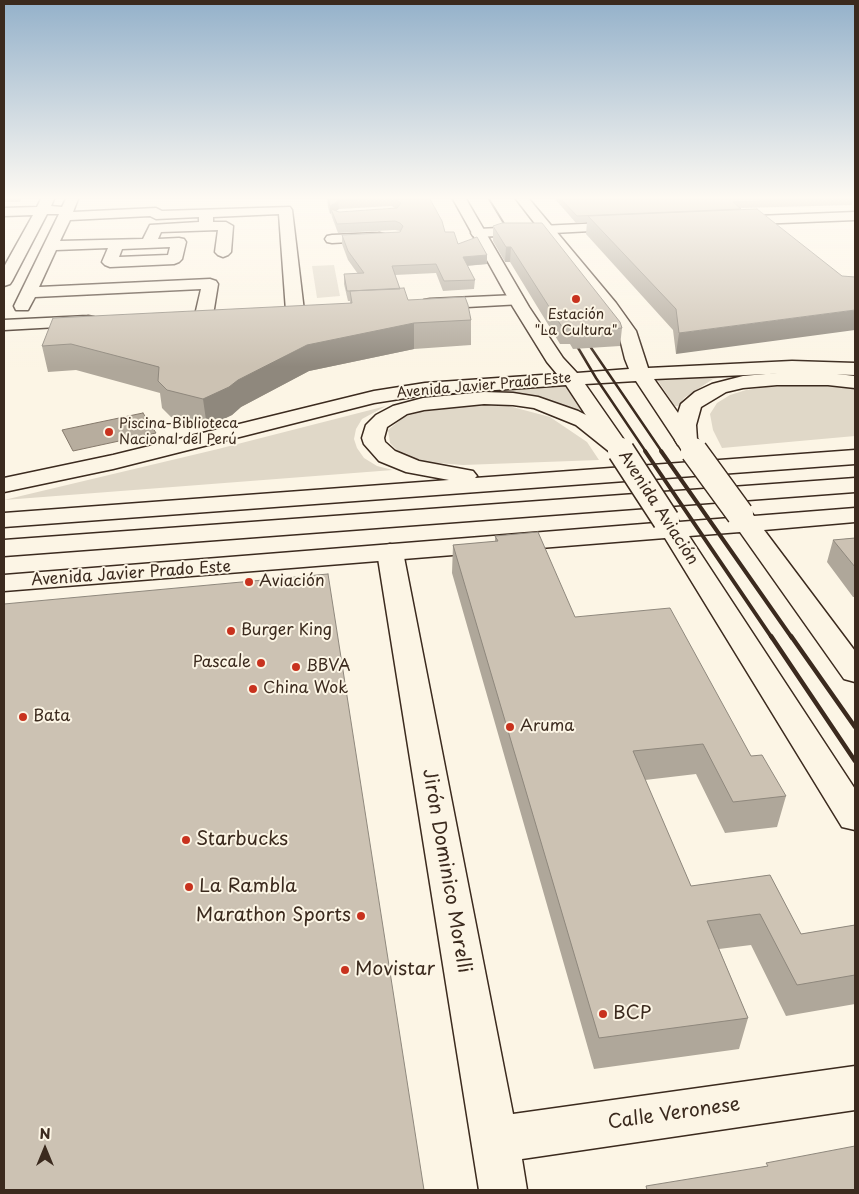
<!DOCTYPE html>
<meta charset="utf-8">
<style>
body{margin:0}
#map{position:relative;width:859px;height:1194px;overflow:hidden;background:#fcf5e5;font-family:"Playpen Sans",sans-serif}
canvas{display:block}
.frame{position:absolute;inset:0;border:5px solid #3b2a1e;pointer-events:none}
.north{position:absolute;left:20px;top:1124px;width:50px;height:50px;-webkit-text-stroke:4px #fcf5e5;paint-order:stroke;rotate:0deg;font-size:14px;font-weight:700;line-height:20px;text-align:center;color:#3b2a1e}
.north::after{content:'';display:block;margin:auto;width:18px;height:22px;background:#3b2a1e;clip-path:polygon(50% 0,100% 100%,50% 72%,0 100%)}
</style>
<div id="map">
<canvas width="859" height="1194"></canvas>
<div class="frame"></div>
<div class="north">N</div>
</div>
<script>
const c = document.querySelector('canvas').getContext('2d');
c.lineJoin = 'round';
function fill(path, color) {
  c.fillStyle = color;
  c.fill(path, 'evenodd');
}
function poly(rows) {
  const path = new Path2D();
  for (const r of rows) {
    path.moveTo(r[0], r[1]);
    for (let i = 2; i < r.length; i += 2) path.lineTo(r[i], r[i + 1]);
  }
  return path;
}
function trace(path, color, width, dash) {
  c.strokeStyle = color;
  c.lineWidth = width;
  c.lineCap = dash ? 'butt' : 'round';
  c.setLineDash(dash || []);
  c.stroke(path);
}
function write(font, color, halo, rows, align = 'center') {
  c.font = font + ' "Playpen Sans",sans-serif';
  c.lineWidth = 4;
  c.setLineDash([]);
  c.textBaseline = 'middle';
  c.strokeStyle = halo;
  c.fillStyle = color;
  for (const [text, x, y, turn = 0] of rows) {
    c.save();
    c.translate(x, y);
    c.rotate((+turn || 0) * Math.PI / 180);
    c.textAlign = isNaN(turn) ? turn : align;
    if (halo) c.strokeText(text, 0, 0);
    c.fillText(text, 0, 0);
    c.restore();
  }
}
const green = poly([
 [334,265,340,296,317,298,312,266],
 [738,374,713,379,684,398,679,406,675,406,656,378],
 [564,383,586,413,547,400,524,394,498,392,471,392,471,390],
 [814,384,839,385,855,388,855,436,722,448,713,430,710,414,717,403,730,395,746,390,766,387],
 [479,405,505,405,550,417,587,442,599,460,463,465,427,462,401,454,390,443,388,430,404,417,420,412],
 [386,406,362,419,356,429,354,439,357,448,364,458,377,466,393,470,4,500,218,449]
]);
const water = poly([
 [143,413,156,433,73,451,62,430,143,413]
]);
const minor = poly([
 [41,199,54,199,51,206,62,207,66,199,78,199,73,212,156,208,162,211,290,207,292,210,304,311,301,315,295,316,289,315,286,311,279,214,213,217,213,222,226,222,233,226,231,252,228,255,223,257,218,255,215,252,218,230,161,232,158,239,179,238,184,239,186,242,182,259,179,262,174,264,110,267,105,265,102,262,108,248,56,250,39,287,210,279,216,281,218,284,213,315,210,319,204,320,198,319,195,315,201,289,35,297,28,310,16,310,14,306,59,214,47,214,12,281,10,284,4,286,4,267,33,215,4,216,4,208,37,207,41,199],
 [150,216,156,219,199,217,199,222,150,225,143,239,60,241,70,220,150,216],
 [170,247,168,255,119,257,122,249,170,247],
 [855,212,855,220,732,225,725,221,732,217,855,212],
 [624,222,629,223,631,226,629,229,478,237,473,236,471,233,473,230,478,229,624,222],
 [379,233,384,234,386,237,384,240,332,243,327,242,325,239,327,236,332,235,379,233],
 [516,295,522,296,524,300,522,304,430,309,424,308,422,304,424,300,430,299,516,295],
 [88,316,94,317,97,321,94,325,4,330,4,320,88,316],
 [390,544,399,547,403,552,513,1114,855,1066,855,1110,522,1159,527,1190,479,1190,377,552,381,547,390,544]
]);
const major = poly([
 [453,199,466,199,529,307,563,358,577,373,629,369,625,359,618,331,516,199,529,199,616,303,636,331,648,368,792,361,855,363,855,375,792,373,654,379,700,444,697,449,689,451,681,449,636,381,585,384,631,450,628,455,620,457,612,455,566,385,425,395,374,403,113,469,4,492,4,478,113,455,374,391,425,383,557,374,547,362,513,307,453,199],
 [740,507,749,509,754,516,855,508,855,522,764,530,855,651,855,682,844,679,740,532,689,536,855,789,855,830,842,827,665,538,4,591,4,575,656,523,654,520,657,515,666,513,675,515,679,522,730,518,728,514,731,509,740,507]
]);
const highway = poly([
 [777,373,828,373,855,376,855,388,828,385,777,385,743,388,726,392,701,407,696,425,697,440,694,445,686,447,678,445,675,440,674,425,681,404,695,392,712,384,743,376,777,373],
 [484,392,513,393,538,397,578,411,590,417,627,443,630,448,627,453,619,455,611,453,576,425,534,408,513,405,484,404,424,410,407,414,387,427,384,438,385,442,395,451,419,461,473,471,477,476,475,478,855,450,855,464,4,527,4,513,449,480,406,472,379,461,364,444,362,438,366,425,376,415,393,406,423,398,484,392],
 [855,478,855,492,4,556,4,540,855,478]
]);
const railFar3 = poly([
 [489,199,511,235]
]);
const railFar2 = poly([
 [571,336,596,378,646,452],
 [583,336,662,452]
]);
const railFar1 = poly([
 [645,451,772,638],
 [661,451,792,638]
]);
const rail = poly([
 [771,636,855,761],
 [791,636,855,727]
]);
const majorBridgeFar1 = poly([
 [689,444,695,452],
 [620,450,621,452]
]);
const majorBridge = poly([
 [621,451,666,520],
 [694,451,740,514]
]);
const wall = poly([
 [4,199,21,199,20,202,4,202],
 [327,199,430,199,445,232,458,244,487,255,487,264,467,266,475,280,474,289,443,291,436,273,395,275,400,289,408,300,471,320,471,345,414,349,309,371,241,407,232,415,207,427,171,417,162,408,160,393,76,370,48,372,42,346,350,303,350,301,348,301,344,284,344,274,358,274,348,260,342,244,342,235,400,232,400,231,395,230,338,233,332,217,331,213,330,214,328,207],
 [392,206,396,209,339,212,336,211,339,209],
 [555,199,853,199,852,205,740,208,676,354,673,330,586,234,587,222,576,223],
 [493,226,622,328,620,346,573,349,570,344,560,344,510,262,505,262,493,241],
 [495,536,575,617,751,756,786,796,777,827,725,833,696,774,645,780,691,886,770,875,801,934,855,925,855,1004,786,1016,751,945,719,949,748,1018,739,1049,594,1069,452,573,453,545,495,542],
 [855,538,855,597,853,597,827,562,833,540]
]);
const shadedWall = poly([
 [338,201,339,209,333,213,331,209,331,213,330,214,330,206],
 [506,247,511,247,510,262,505,262],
 [487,255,487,264,463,266,463,257],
 [855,310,855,330,676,354,679,333],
 [414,323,414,349,309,371,241,407,232,415,207,427,203,399,238,380,307,345]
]);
const building = poly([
 [328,199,365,199,338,201,330,206,328,199],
 [394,199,430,199,442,221,445,232,454,232,458,244,477,237,487,255,463,257,475,280,444,281,436,264,392,266,400,289,347,291,344,274,364,273,348,251,342,235,400,232,403,226,400,223,395,221,337,224,331,209,339,212,397,208,401,203,394,199],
 [561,199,824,199,733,202,741,209,577,216,561,199],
 [757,209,842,276,855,277,855,310,679,333,676,309,588,216,757,209],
 [502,223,542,223,620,322,622,328,575,332,571,327,562,327,511,247,506,247,493,226,502,223],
 [404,288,408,300,465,297,468,305,471,320,414,323,307,345,238,380,229,387,203,399,167,390,158,381,159,367,71,344,42,346,53,318,352,303,350,291,404,288],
 [538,532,575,617,670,608,751,756,762,755,786,796,733,802,703,744,633,751,691,886,770,875,801,934,855,925,855,975,797,985,760,914,707,921,748,1018,599,1038,453,545,498,541,495,536,538,532],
 [855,538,855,567,833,540,855,538],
 [328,574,424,1190,4,1190,4,604,328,574],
 [855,1146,855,1190,647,1190,646,1186,768,1166,766,1163,855,1146]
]);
const markers = [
 [576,299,5,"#c8321e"],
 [109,432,5,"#c8321e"],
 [249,582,5,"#c8321e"],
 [231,631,5,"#c8321e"],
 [261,663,5,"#c8321e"],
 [296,667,5,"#c8321e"],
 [253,689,5,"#c8321e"],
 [23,717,5,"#c8321e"],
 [510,727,5,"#c8321e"],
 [186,840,5,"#c8321e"],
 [189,887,5,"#c8321e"],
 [361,916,5,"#c8321e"],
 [345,970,5,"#c8321e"],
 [603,1014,5,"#c8321e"]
];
const farPoinames = [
 ["Estación",576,315],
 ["\"La Cultura\"",576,331],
 ["Piscina-Biblioteca",119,424,"left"],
 ["Nacional del Perú",119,440,"left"]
];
const farStreetnames = [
 ["Avenida Javier Prado Este",484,386,-5]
];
const streetNames = [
 ["Avenida Aviación",658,508,57],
 ["Avenida Javier Prado Este",131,574,-4]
];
const poiNames = [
 ["Aviación",259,582],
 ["Burger King",241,631],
 ["Pascale",251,663,"right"],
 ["BBVA",306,667],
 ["China Wok",263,689],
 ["Bata",33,717],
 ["Aruma",520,727]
];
const nearPoinames = [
 ["Starbucks",196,840],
 ["La Rambla",199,887],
 ["Marathon Sports",351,916,"right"],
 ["Movistar",355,970],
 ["BCP",613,1014]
];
const nearStreetnames = [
 ["Jirón Dominico Morelli",446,871,80],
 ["Calle Veronese",674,1114,-8]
];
fill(green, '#e0d8c8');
fill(water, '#b7ad9e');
trace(water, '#85796b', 1);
trace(minor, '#3b2a1e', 3);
trace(major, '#3b2a1e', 3);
trace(highway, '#3b2a1e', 3);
fill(minor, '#fcf5e5');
fill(major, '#fcf5e5');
fill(highway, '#fcf5e5');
trace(railFar3, '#3b2a1e', 2);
trace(railFar2, '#3b2a1e', 2.5);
trace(railFar1, '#3b2a1e', 4);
trace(rail, '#3b2a1e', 4.5);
trace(majorBridgeFar1, '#3b2a1e', 22, []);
trace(majorBridge, '#3b2a1e', 29, []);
trace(majorBridgeFar1, '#fcf5e5', 19);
trace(majorBridge, '#fcf5e5', 26);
fill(wall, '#afa79a');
fill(shadedWall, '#8f887d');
fill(building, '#ccc2b3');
trace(building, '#8f887d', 1);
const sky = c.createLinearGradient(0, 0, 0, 367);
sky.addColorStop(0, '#94b1ca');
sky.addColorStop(0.54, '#fefaf3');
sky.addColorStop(1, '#fefaf300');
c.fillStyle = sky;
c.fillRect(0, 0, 859, 367);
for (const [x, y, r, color] of markers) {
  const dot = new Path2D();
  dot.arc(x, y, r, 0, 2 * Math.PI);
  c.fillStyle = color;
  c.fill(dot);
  trace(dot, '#fcf5e5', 2);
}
write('14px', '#3b2a1e', '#fcf5e5', farPoinames);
write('14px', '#3b2a1e', '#fcf5e5', farStreetnames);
write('16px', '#3b2a1e', '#fcf5e5', streetNames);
write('16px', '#3b2a1e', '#fcf5e5', poiNames, 'left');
write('19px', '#3b2a1e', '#fcf5e5', nearPoinames, 'left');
write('19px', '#3b2a1e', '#fcf5e5', nearStreetnames);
</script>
